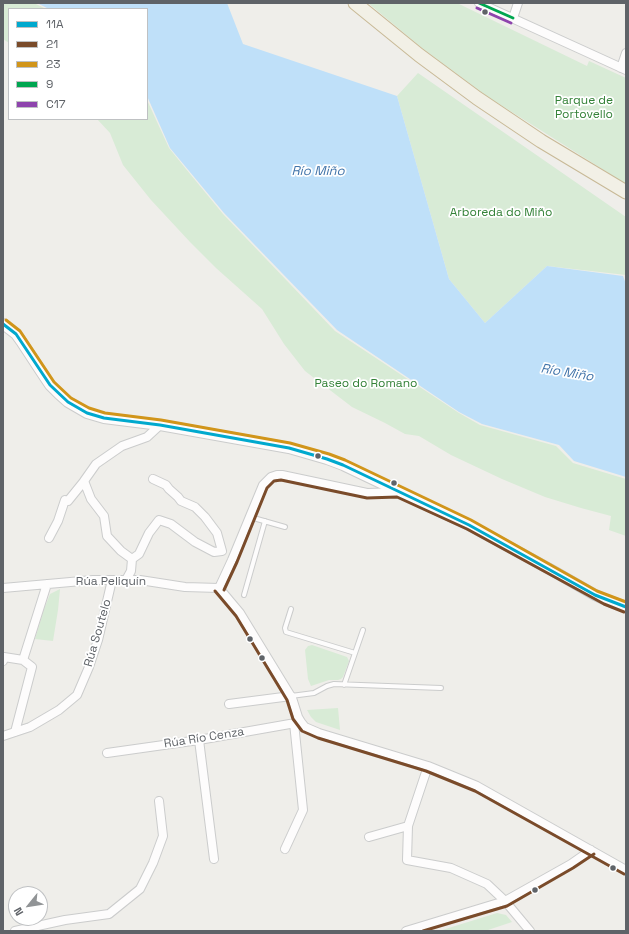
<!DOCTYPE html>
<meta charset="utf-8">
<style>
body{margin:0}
#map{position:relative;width:629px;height:934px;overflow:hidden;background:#efeeea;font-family:"Space Grotesk",sans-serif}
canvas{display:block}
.frame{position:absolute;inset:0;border:4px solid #5f6368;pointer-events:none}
.legend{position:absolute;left:8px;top:8px;width:140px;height:112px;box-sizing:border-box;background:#fff;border:1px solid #bfc1c3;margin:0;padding:5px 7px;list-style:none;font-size:12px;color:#5f6368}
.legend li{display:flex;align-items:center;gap:8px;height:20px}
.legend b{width:20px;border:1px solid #bfc1c3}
.north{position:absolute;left:8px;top:886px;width:40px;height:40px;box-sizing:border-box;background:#fff;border:1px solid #bfc1c3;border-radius:50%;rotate:240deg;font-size:11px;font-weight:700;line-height:16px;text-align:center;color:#5f6368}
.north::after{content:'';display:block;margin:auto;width:14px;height:18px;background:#919496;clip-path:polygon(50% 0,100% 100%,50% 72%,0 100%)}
</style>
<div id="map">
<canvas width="629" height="934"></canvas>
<div class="frame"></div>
<ul class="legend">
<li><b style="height:5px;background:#00a9ce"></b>11A</li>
<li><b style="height:5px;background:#7a4b2a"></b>21</li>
<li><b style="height:5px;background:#d1951a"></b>23</li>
<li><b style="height:5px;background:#00a651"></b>9</li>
<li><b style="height:5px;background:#8e44ad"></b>C17</li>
</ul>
<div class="north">N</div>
</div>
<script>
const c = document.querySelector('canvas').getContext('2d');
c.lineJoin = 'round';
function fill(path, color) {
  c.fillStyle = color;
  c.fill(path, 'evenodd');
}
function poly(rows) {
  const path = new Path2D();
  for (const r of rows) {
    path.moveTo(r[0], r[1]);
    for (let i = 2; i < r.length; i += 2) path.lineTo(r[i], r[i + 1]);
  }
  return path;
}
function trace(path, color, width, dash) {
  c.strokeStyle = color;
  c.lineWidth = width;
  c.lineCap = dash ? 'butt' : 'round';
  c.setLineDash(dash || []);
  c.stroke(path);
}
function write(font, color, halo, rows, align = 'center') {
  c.font = font + ' "Space Grotesk",sans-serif';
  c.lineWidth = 3.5;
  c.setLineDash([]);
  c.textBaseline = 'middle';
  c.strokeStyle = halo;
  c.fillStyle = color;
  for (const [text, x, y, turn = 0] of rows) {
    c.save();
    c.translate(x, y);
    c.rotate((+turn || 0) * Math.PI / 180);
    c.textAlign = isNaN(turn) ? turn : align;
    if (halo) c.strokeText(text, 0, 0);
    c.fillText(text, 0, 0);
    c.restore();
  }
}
const green = poly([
 [3,3,34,3,46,9,9,9,9,43,3,39],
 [368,3,457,3,587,66,589,61,626,78,626,184,488,97,422,48],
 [418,73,626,217,626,275,547,266,485,323,449,279,397,96],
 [147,100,169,148,186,169,223,214,335,331,459,413,480,425,556,446,573,463,626,479,626,536,609,530,611,516,581,508,545,497,502,479,451,455,419,436,405,434,385,423,352,407,305,371,284,344,262,309,216,268,190,242,151,200,123,165,110,133,97,119,147,119],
 [60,589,58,610,53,641,35,639,44,609,50,594],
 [312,645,347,657,349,661,343,677,341,679,338,680,329,680,311,686,308,679,305,650,308,646],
 [338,708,340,730,316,722,311,717,307,710],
 [497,913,506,915,512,922,485,931,439,931]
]);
const water = poly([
 [37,3,227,3,243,44,397,96,449,279,485,323,547,266,623,276,626,284,626,477,574,461,559,445,482,424,459,412,337,330,224,213,170,148,147,96,147,9,49,9]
]);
const service = poly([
 [250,517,285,527],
 [244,595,265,521],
 [291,609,285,628,286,632,355,653],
 [344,685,363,630],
 [291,696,314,693,327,686,334,684,441,688]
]);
const minor = poly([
 [479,3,626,70],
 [513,18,518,3],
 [621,68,626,53],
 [153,479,166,485,169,489,178,497,181,501,195,507,205,517,217,533,222,551],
 [49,538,58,521,65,500,68,501,85,480],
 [132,559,139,554,149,533,159,520,171,524,195,542,214,552,222,551],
 [126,580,131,571,132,559,121,551,107,536,104,516,91,499,84,481,96,464,122,446,147,437,160,425],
 [3,588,93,580,140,580,185,587,219,588],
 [219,588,240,613,292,698,298,717,301,722,305,727,319,733,428,766,477,786,626,870],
 [219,588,232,560,263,485,271,477,277,475,282,475,367,493,398,492],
 [23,660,47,584],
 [3,661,4,657,23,660],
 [229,704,291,696],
 [15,732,32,667,23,660],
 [3,736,30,727,59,710,77,695,89,667,98,640,112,580],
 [199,740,214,859],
 [107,753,199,740,301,722],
 [428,766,408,826,407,860,451,868,487,884,505,901,530,931],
 [369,837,408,826],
 [285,849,303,810,294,723],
 [15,931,65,920,109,914,140,889,153,863,163,836,159,801],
 [406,931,505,901,571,864,591,850]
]);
const tertiary = poly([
 [3,324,16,334,21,341,42,373,50,385,59,394,68,402,87,413,104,418,160,425,289,448,327,459,343,465,469,525,555,572,595,595,606,600,626,607]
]);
const trunk = poly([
 [355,3,419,55,477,98,541,141,626,192]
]);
const bus1 = poly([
 [3,324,16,334,50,385,68,402,87,413,104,418,160,425,289,448,327,459,343,465,469,525,595,595,626,607]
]);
const bus2 = poly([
 [224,590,237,562,267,488,274,481,281,480,367,498,397,497,467,529,604,604,624,612],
 [215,591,236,616,287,700,293,719,302,731,318,738,426,771,475,791,624,874],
 [423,931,507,906,573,868,594,854]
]);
const bus3 = poly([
 [6,320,20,331,54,382,71,398,89,408,105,413,161,420,290,443,329,454,345,460,471,520,597,591,626,602]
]);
const bus4 = poly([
 [479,3,513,18]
]);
const bus5 = poly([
 [477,8,511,23]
]);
const markers = [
 [485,12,3.5,"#5f6368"],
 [318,456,3.5,"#5f6368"],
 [394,483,3.5,"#5f6368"],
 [250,639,3.5,"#5f6368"],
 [262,658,3.5,"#5f6368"],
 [613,868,3.5,"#5f6368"],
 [535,890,3.5,"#5f6368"]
];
const parkNames = [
 ["Parque de",584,101],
 ["Portovello",584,115],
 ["Arboreda do Miño",501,213],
 ["Paseo do Romano",366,384]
];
const streetNames = [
 ["Rúa Peliquín",111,582],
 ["Rúa Soutelo",98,633,-74],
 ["Rúa Río Cenza",204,738,-9]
];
const waterNames = [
 ["Río Miño",318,171],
 ["Río Miño",567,373,9]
];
fill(green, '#d8ebd6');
fill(water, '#bfe0f9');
trace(service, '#cbcccc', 6);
trace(minor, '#cbcccc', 10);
trace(tertiary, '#cbcccc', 12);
trace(trunk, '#c8b996', 15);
trace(service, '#fdfcfc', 4);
trace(minor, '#fdfcfc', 8);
trace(tertiary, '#fdfcfc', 10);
trace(trunk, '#f2f0e6', 13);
trace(bus1, '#00a9ce', 3);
trace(bus2, '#7a4b2a', 3);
trace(bus3, '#d1951a', 3);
trace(bus4, '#00a651', 3);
trace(bus5, '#8e44ad', 3);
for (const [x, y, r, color] of markers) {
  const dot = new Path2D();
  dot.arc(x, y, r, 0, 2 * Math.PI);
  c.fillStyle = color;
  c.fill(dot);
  trace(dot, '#fff', 1.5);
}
write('12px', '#348238', '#fff', parkNames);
write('12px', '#5f6368', '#fff', streetNames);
write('italic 13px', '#4174aa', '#fff', waterNames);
</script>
